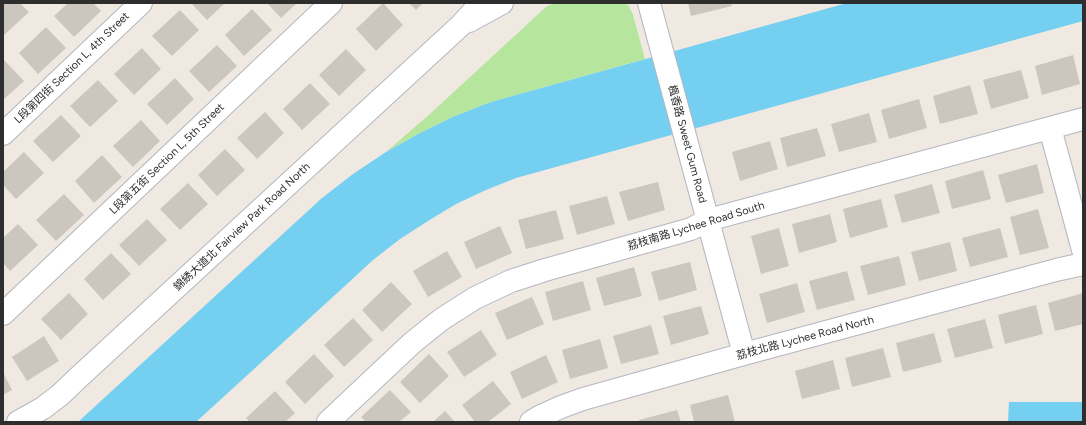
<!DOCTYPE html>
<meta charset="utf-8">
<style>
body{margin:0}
#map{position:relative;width:1086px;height:425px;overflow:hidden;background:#efe9e1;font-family:Figtree,sans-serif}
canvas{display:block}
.frame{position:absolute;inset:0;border:4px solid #2e2e2e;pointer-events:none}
</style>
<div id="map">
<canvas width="1086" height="425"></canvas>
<div class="frame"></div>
</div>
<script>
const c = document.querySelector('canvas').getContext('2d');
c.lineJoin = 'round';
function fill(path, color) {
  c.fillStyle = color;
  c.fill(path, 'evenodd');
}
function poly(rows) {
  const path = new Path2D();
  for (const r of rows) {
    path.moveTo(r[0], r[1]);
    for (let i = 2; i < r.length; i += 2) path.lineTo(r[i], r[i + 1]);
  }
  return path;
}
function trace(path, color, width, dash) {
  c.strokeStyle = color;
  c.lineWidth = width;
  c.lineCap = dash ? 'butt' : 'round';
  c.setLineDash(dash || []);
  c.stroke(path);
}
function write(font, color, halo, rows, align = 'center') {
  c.font = font + ' Figtree,"Noto Sans TC",sans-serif';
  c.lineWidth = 3;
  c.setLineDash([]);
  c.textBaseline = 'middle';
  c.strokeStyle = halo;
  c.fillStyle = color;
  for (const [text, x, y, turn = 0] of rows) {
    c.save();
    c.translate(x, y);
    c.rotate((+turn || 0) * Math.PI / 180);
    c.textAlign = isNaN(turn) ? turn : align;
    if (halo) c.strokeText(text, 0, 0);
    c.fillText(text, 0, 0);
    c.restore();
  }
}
const green = poly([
 [557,3,625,3,629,6,633,15,645,59,491,102,455,116,420,133,386,152,431,113,547,6]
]);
const water = poly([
 [847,3,1083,3,1083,21,516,178,486,190,456,204,428,221,400,239,373,260,347,284,196,422,78,422,322,198,353,174,386,152,420,133,455,116,491,102],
 [1009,402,1083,402,1083,422,1008,422]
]);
const building = poly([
 [3,3,20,3,29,12,3,36],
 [68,3,93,3,101,11,74,37,54,16],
 [191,3,225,3,207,20],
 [267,3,297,3,281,18],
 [383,3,403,25,376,51,356,29],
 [409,3,423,3,416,10],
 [688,3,731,3,732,6,691,16],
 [252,9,272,30,244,56,225,35],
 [180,10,199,30,172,56,152,36],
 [46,27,66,48,38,74,19,53],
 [217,45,237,66,209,92,189,71],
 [142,48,161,69,134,95,114,74],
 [346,49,366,70,339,96,319,75],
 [1073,55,1080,84,1042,95,1035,66],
 [4,60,24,81,3,100,3,61],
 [1021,70,1029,98,991,109,983,80],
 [175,78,194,99,167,125,147,104],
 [98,80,118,101,90,127,70,106],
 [310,83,330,104,302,130,283,109],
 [970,85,978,114,940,124,933,96],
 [919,99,927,128,889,139,881,110],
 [265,112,284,133,257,159,237,138],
 [869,113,877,142,839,152,831,124],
 [61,115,81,136,53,162,33,141],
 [141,120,160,141,133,167,113,146],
 [817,128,826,156,787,167,780,138],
 [770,141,778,169,740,181,732,152],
 [225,149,245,170,217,196,198,175],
 [24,152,44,173,16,199,3,185,3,172],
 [102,155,122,177,94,203,75,181],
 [1037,164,1044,193,1006,203,998,175],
 [983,170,991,199,952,209,945,181],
 [658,182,665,210,628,221,619,192],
 [188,183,208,204,180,230,160,209],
 [932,184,940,213,902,223,894,195],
 [64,194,84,215,56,241,36,220],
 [607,196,615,224,577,235,569,206],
 [881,199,888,227,850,238,843,209],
 [1038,209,1049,248,1020,255,1010,217],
 [556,210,564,239,526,249,518,220],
 [830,214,837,242,799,253,792,224],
 [147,219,167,240,139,266,119,245],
 [18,224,38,245,10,271,3,263,3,238],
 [500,226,512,253,476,269,464,242],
 [779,228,789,266,761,274,751,236],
 [1000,228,1008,257,970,267,962,238],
 [950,242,957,271,919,281,911,252],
 [447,251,462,277,428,297,413,271],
 [111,253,131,274,103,300,84,279],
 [899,256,906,285,868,295,860,266],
 [690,262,697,290,659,301,651,272],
 [634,267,642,296,604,306,596,278],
 [847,271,855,300,817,310,809,281],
 [583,281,591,310,553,321,545,292],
 [391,282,412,304,382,332,362,310],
 [797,283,805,312,767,323,759,294],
 [69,293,88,314,61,340,41,319],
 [1083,293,1083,324,1055,331,1048,303],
 [532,297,544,324,507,340,495,313],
 [1036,305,1043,334,1005,344,998,315],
 [701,306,709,334,671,345,663,316],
 [353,318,373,340,344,367,324,345],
 [985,319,993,348,955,358,947,329],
 [651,325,659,354,621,364,613,336],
 [481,330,497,355,464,377,447,352],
 [934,333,942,362,903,372,896,343],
 [44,336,59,361,27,381,12,357],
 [600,339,608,368,570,379,562,350],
 [883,348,891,377,852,387,845,358],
 [314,354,334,376,305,404,285,382],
 [429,354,449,376,420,403,400,382],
 [546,355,558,382,522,399,510,372],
 [833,360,840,389,802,399,795,371],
 [3,372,12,390,3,395],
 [493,381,511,404,488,422,475,422,462,405],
 [390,390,411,412,399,422,366,422,361,417],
 [275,391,295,413,285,422,250,422,246,418],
 [728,395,735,422,694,422,690,405],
 [677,410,681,422,639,422,639,420],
 [445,411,455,422,433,422]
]);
const minor = poly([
 [649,3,744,354],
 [469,21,502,3],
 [1050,128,1083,250],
 [3,134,141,3],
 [3,314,331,3],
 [18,422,43,408,60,395,80,376,461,25,481,3],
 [328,422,412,343,442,319,475,298,511,281,545,270,691,229,708,220,1083,119],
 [531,422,539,417,561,407,583,399,744,354,1056,270,1083,264]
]);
const streetNames = [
 ["L段第四街 Section L, 4th Street",72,68,-44],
 ["楓香路 Sweet Gum Road",687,144,75],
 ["L段第五街 Section L, 5th Street",167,159,-44],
 ["荔枝南路 Lychee Road South",696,226,-17],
 ["錦綉大道北 Fairview Park Road North",242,227,-43],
 ["荔枝北路 Lychee Road North",805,338,-15]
];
fill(green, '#b6e59e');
fill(water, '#75cff0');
fill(building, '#cbc7bf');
trace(minor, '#b4b7c1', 24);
trace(minor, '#fff', 22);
write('11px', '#2e2e2e', '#fff', streetNames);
</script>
